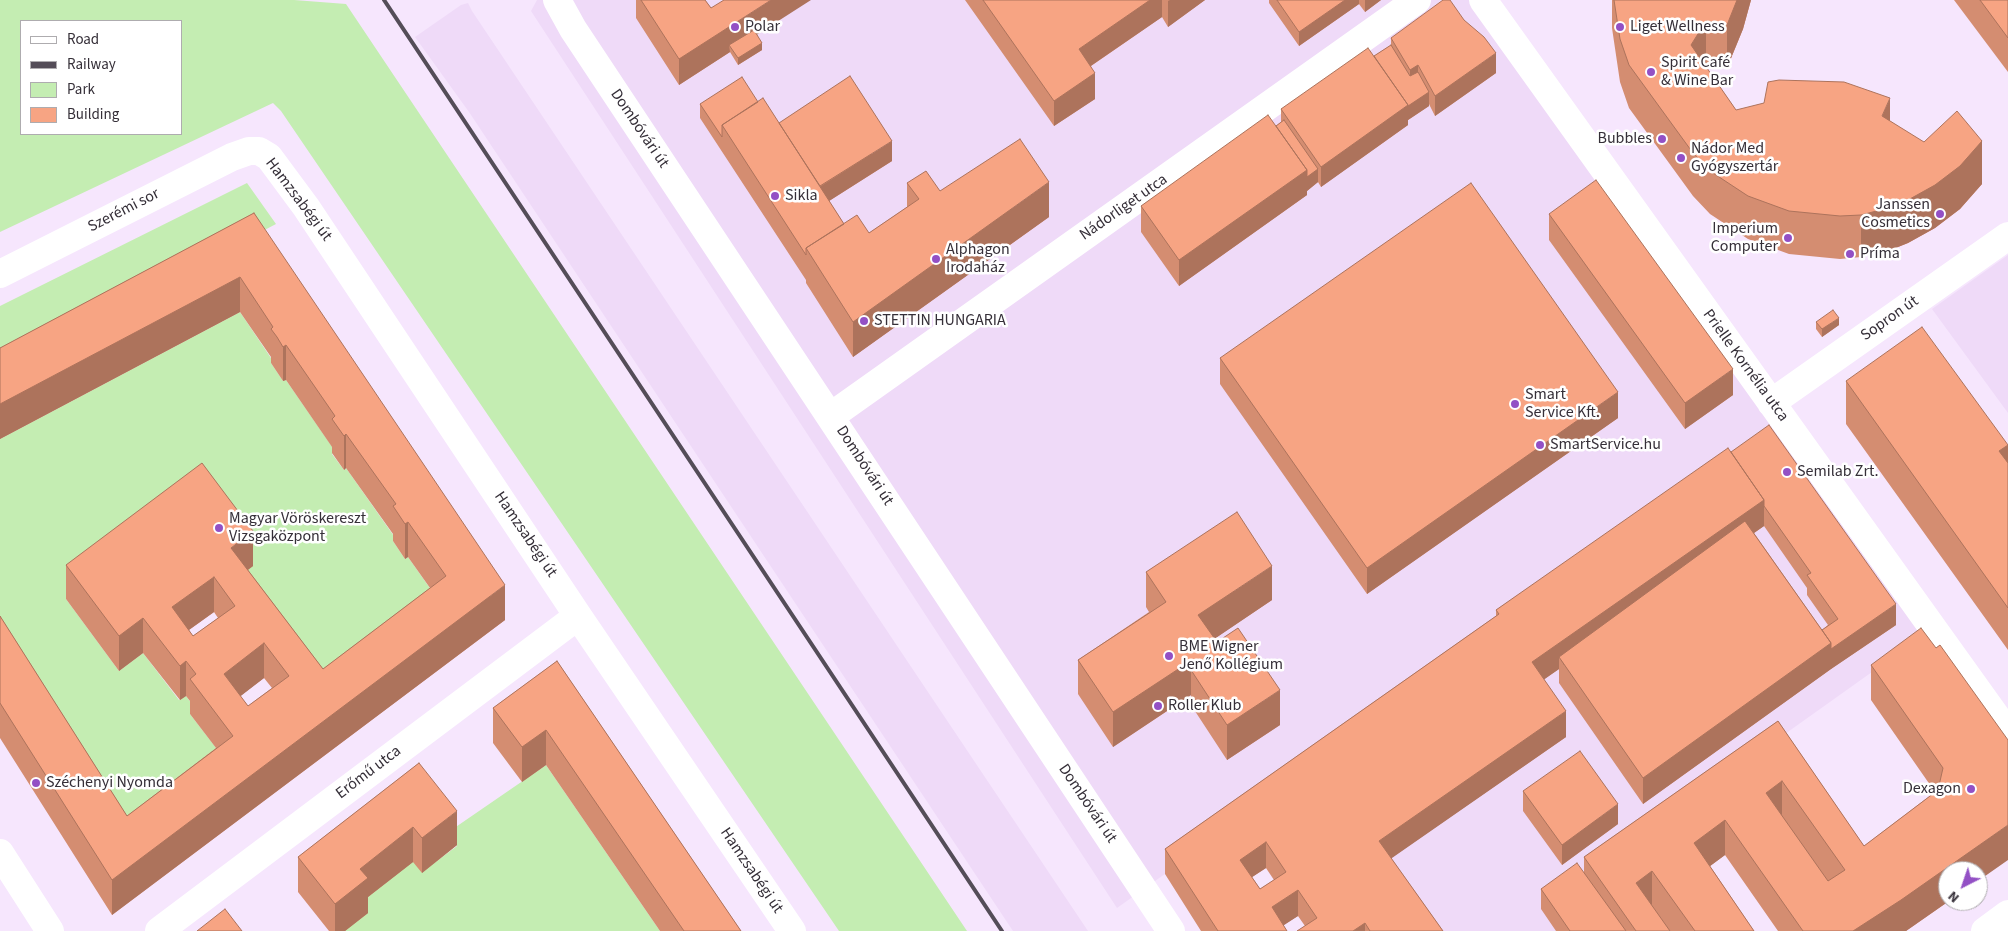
<!DOCTYPE html>
<meta charset="utf-8">
<style>
body{margin:0}
#map{position:relative;width:2008px;height:931px;overflow:hidden;background:#f6e6fd;font-family:"Source Sans 3",sans-serif}
canvas{display:block}
.legend{position:absolute;left:20px;top:20px;width:162px;height:115px;box-sizing:border-box;background:#fff;border:1px solid #aeacaf;margin:0;padding:6px 9px;list-style:none;font-size:15px;color:#352f38}
.legend li{display:flex;align-items:center;gap:10px;height:25px}
.legend b{width:25px;border:1px solid #aeacaf}
.north{position:absolute;left:1938px;top:861px;width:50px;height:50px;box-sizing:border-box;background:#fff;border:1px solid #aeacaf;border-radius:50%;rotate:221deg;font-size:14px;font-weight:700;line-height:20px;text-align:center;color:#352f38}
.north::after{content:'';display:block;margin:auto;width:18px;height:22px;background:#9350c5;clip-path:polygon(50% 0,100% 100%,50% 72%,0 100%)}
</style>
<div id="map">
<canvas width="2008" height="931"></canvas>
<ul class="legend">
<li><b style="height:6px;background:#fff"></b>Road</li>
<li><b style="height:6px;background:#544d58"></b>Railway</li>
<li><b style="height:14px;background:#c4edb2"></b>Park</li>
<li><b style="height:14px;background:#f7a483"></b>Building</li>
</ul>
<div class="north">N</div>
</div>
<script>
const c = document.querySelector('canvas').getContext('2d');
c.lineJoin = 'round';
function fill(path, color) {
  c.fillStyle = color;
  c.fill(path, 'evenodd');
}
function poly(rows) {
  const path = new Path2D();
  for (const r of rows) {
    path.moveTo(r[0], r[1]);
    for (let i = 2; i < r.length; i += 2) path.lineTo(r[i], r[i + 1]);
  }
  return path;
}
function trace(path, color, width, dash) {
  c.strokeStyle = color;
  c.lineWidth = width;
  c.lineCap = dash ? 'butt' : 'round';
  c.setLineDash(dash || []);
  c.stroke(path);
}
function write(font, color, halo, rows, align = 'center') {
  c.font = font + ' "Source Sans 3",sans-serif';
  c.lineWidth = 5;
  c.setLineDash([]);
  c.textBaseline = 'middle';
  c.strokeStyle = halo;
  c.fillStyle = color;
  for (const [text, x, y, turn = 0] of rows) {
    c.save();
    c.translate(x, y);
    c.rotate((+turn || 0) * Math.PI / 180);
    c.textAlign = isNaN(turn) ? turn : align;
    if (halo) c.strokeText(text, 0, 0);
    c.fillText(text, 0, 0);
    c.restore();
  }
}
const built = poly([
 [537,0,1471,0,1924,635,1577,882,1611,931,1352,931,1262,805,1117,908,531,11],
 [468,3,472,11,1088,931,1013,931,469,112,415,37,461,5],
 [2008,255,2008,413,1932,309]
]);
const green = poly([
 [0,0,294,0,346,4,967,931,839,931,281,111,273,103,0,232],
 [21,21,181,21,181,134,21,134],
 [247,183,276,224,0,369,0,306],
 [240,312,273,361,271,363,283,381,286,380,335,451,332,454,344,470,346,468,396,539,393,541,405,559,408,557,446,611,323,703,231,582,252,566,66,599,119,671,143,653,179,700,186,696,196,709,190,714,233,770,127,850,0,650,0,439],
 [546,765,660,931,345,931,360,903,413,861,422,872,457,846,447,833]
]);
const minor = poly([
 [557,0,573,29,1171,931],
 [1483,0,2008,733],
 [0,274,232,157,249,151,259,151,269,157,306,207,578,616,792,931],
 [1771,403,2008,236],
 [831,416,1417,0],
 [0,853,50,931],
 [159,931,578,616]
]);
const tertiary = poly([
 [1985,931,2008,914]
]);
const rail = poly([
 [384,0,1002,931]
]);
const wall = poly([
 [636,0,705,0,711,8,757,35,762,50,738,65,730,52,679,85,636,18],
 [965,0,1205,0,1168,27,1162,17,1091,66,1095,99,1054,126],
 [1269,0,1381,0,1365,12,1359,4,1299,46,1269,3],
 [1612,0,1751,0,1743,29,1727,68,1706,64,1705,66,1736,110,1890,121,1982,184,1960,209,1935,228,1908,243,1888,251,1861,257,1840,259,1789,254,1748,239,1710,214,1693,196,1629,108,1620,82,1612,28],
 [1954,0,2008,0,2008,72],
 [1391,38,1496,73,1435,116,1429,104,1429,106,1408,120,1408,125,1321,187,1318,182,1307,191,1307,195,1179,286,1141,232,1141,206,1276,126,1281,122,1281,109,1374,56,1391,45],
 [758,102,779,123,892,161,829,201,844,224,869,233,907,207,907,183,1049,217,853,357,806,283,806,280,700,118,700,104],
 [254,213,505,620,112,915,0,738,0,616,127,816,216,748,190,714,190,701,186,696,180,700,143,653,119,671,66,599,66,565,253,566,248,570,323,669,430,588,408,557,405,559,393,541,393,534,346,468,344,470,332,453,332,447,286,380,283,381,271,363,271,357,240,312,0,439,0,348],
 [214,612,218,618,193,636,189,630],
 [264,678,272,688,248,706,240,696],
 [1549,214,1733,395,1685,429,1549,240],
 [1816,322,1839,325,1822,337,1816,329],
 [1220,358,1618,418,1367,594,1220,384],
 [1846,381,2008,445,2008,650,1846,424],
 [1731,452,1896,625,1831,669,1643,804,1559,683,1559,669,1544,679,1566,737,1391,858,1443,931,1297,931,1305,926,1298,916,1283,925,1287,931,1201,931,1165,874,1165,849,1496,616,1496,610],
 [1764,526,1807,588,1807,595,1828,625,1822,630,1754,533],
 [1266,868,1274,880,1260,889,1252,877],
 [1146,572,1272,600,1214,639,1280,725,1227,760,1191,705,1191,695,1113,747,1078,694,1078,660,1149,612,1146,607],
 [1940,645,1948,901,1949,901,1906,931,1778,931,1725,855,1710,866,1754,931,1556,931,1541,909,1541,889,1584,872,1584,857,1778,721,1864,846,1935,792,1871,700,1871,665,1936,648],
 [557,661,741,931,660,931,546,765,522,782,493,743,493,708],
 [419,763,457,845,422,873,413,862,368,897,368,913,345,931,329,931,298,892,298,857],
 [1523,791,1618,824,1562,865,1523,811]
]);
const shadedWall = poly([
 [771,0,811,0,733,50,729,45,730,52,679,85,679,59],
 [1150,0,1162,0,1162,17,1079,74,1079,49],
 [1170,0,1205,0,1168,27,1168,1],
 [1345,0,1359,0,1359,4,1299,46,1299,32],
 [1365,0,1381,0,1365,12],
 [1737,0,1751,0,1743,29,1727,68,1727,25],
 [1706,21,1706,64,1691,88,1691,45],
 [762,43,762,50,738,65,738,58],
 [1496,53,1496,73,1435,116,1435,96],
 [1418,65,1418,86,1410,90,1410,70],
 [1095,73,1095,99,1054,126,1054,101],
 [1429,92,1429,106,1408,120,1408,125,1321,187,1321,167,1408,105],
 [1890,98,1890,141,1882,116],
 [892,141,892,161,818,208,818,188],
 [1982,141,1982,184,1960,209,1935,228,1908,243,1888,251,1861,257,1861,215],
 [1318,169,1318,182,1307,191,1307,195,1179,286,1179,260,1307,170],
 [1049,182,1049,217,853,357,853,322],
 [240,277,240,312,0,439,0,404],
 [1839,318,1839,325,1822,337,1822,329],
 [286,345,286,380,283,381,283,347],
 [1733,369,1733,395,1685,429,1685,403],
 [1618,392,1618,418,1367,594,1367,568],
 [346,434,346,468,344,470,344,436],
 [2008,445,2008,488,1999,451],
 [1764,500,1764,526,1564,665,1559,657,1559,669,1532,688,1532,662],
 [408,522,408,557,405,559,405,524],
 [253,531,253,566,231,582,231,548],
 [1272,566,1272,600,1198,650,1198,615],
 [214,577,214,612,172,642,172,607],
 [505,585,505,620,112,915,112,880],
 [1896,604,1896,625,1831,669,1831,649],
 [143,618,143,653,119,671,119,636],
 [264,643,264,678,224,709,224,674],
 [1831,643,1831,669,1643,804,1643,778],
 [1192,660,1192,672,1191,670,1191,695,1113,747,1113,712],
 [186,661,186,696,180,700,180,666],
 [1280,690,1280,725,1227,760,1227,725],
 [1566,711,1566,737,1379,867,1379,841],
 [546,730,546,765,522,782,522,747],
 [1782,781,1782,816,1766,793],
 [1618,804,1618,824,1562,865,1562,845],
 [457,811,457,845,422,873,422,838],
 [1725,820,1725,855,1694,878,1694,843],
 [2008,825,2008,860,1978,881,1978,871,1948,871,1948,901,1949,901,1906,931,1853,931],
 [413,827,413,862,368,897,368,913,345,931,335,931,335,904,360,869],
 [1266,842,1266,868,1240,885,1240,860],
 [1652,871,1652,906,1636,883],
 [1298,890,1298,916,1275,931,1272,907],
 [1365,923,1365,931,1353,931]
]);
const building = poly([
 [641,0,705,0,711,8,724,0,771,0,679,59,641,0],
 [983,0,1150,0,1079,49,1095,73,1054,101,983,0],
 [1277,0,1345,0,1299,32,1277,0],
 [1443,0,1450,0,1464,20,1484,37,1496,53,1435,96,1418,65,1410,70,1391,38,1443,0],
 [1614,0,1737,0,1727,25,1706,21,1691,45,1736,110,1764,103,1768,82,1779,80,1844,82,1890,98,1882,116,1924,142,1957,111,1982,141,1960,166,1935,185,1908,200,1888,208,1861,215,1840,216,1789,211,1748,196,1710,171,1693,153,1629,65,1620,39,1614,0],
 [1980,0,2008,0,2008,38,1980,0],
 [754,30,762,43,738,58,729,45,754,30],
 [1391,45,1410,76,1418,72,1429,92,1408,106,1408,105,1374,56,1391,45],
 [1368,48,1408,105,1321,167,1281,109,1368,48],
 [850,76,892,141,820,186,779,123,850,76],
 [742,77,758,102,722,125,722,137,700,104,742,77],
 [763,98,844,224,806,248,806,255,722,125,763,98],
 [1268,115,1307,170,1179,260,1141,206,1268,115],
 [1284,120,1318,169,1307,177,1307,170,1276,126,1284,120],
 [1020,139,1049,182,853,322,806,248,857,215,869,233,919,199,907,183,926,171,940,191,1020,139],
 [1596,180,1733,369,1685,403,1549,214,1596,180],
 [1471,183,1618,392,1367,568,1220,358,1471,183],
 [254,213,505,585,112,880,0,703,0,616,127,816,233,736,190,679,196,674,186,661,180,666,143,618,119,636,66,565,202,463,253,531,231,548,323,669,446,576,408,522,405,524,393,506,396,504,346,434,344,436,332,419,335,416,286,345,283,347,277,337,271,329,273,327,240,277,0,404,0,348,254,213],
 [214,577,235,606,193,636,172,607,214,577],
 [264,643,289,676,248,706,224,674,264,643],
 [1833,310,1839,318,1822,329,1816,322,1833,310],
 [1922,327,2008,445,1999,451,2008,463,2008,608,1846,381,1922,327],
 [1769,425,1896,604,1831,649,1831,643,1822,630,1838,619,1807,575,1811,573,1764,506,1764,500,1731,452,1769,425],
 [1728,448,1764,500,1532,662,1566,711,1379,841,1443,931,1370,931,1365,923,1353,931,1297,931,1317,918,1298,890,1272,907,1287,931,1218,931,1165,849,1499,614,1496,610,1728,448],
 [1266,842,1286,872,1260,889,1240,860,1266,842],
 [1237,512,1272,566,1198,615,1217,642,1238,628,1280,690,1227,725,1191,670,1196,667,1192,660,1113,712,1078,660,1166,602,1146,572,1237,512],
 [1745,521,1831,643,1643,778,1559,657,1745,521],
 [1921,628,1936,648,1940,645,2008,740,2008,825,1901,900,1853,931,1803,931,1725,820,1694,843,1754,931,1695,931,1652,871,1636,883,1670,931,1636,931,1584,857,1778,721,1864,846,1938,790,1943,768,1871,665,1921,628],
 [1782,781,1845,870,1828,881,1766,793,1782,781],
 [557,661,741,931,684,931,546,730,522,747,493,708,557,661],
 [1580,751,1618,804,1562,845,1523,791,1580,751],
 [419,763,457,811,422,838,413,827,360,869,368,878,335,904,298,857,419,763],
 [1577,863,1626,931,1570,931,1541,889,1577,863],
 [225,909,242,931,197,931,225,909]
]);
const markers = [
 [735,27,5,"#9350c5"],
 [1620,27,5,"#9350c5"],
 [1651,72,5,"#9350c5"],
 [1662,139,5,"#9350c5"],
 [1681,158,5,"#9350c5"],
 [775,196,5,"#9350c5"],
 [1940,214,5,"#9350c5"],
 [1788,238,5,"#9350c5"],
 [1850,254,5,"#9350c5"],
 [936,259,5,"#9350c5"],
 [864,321,5,"#9350c5"],
 [1515,404,5,"#9350c5"],
 [1540,445,5,"#9350c5"],
 [1787,472,5,"#9350c5"],
 [219,528,5,"#9350c5"],
 [1169,656,5,"#9350c5"],
 [1158,706,5,"#9350c5"],
 [36,783,5,"#9350c5"],
 [1971,789,5,"#9350c5"]
];
const poiNames = [
 ["Polar",745,27],
 ["Liget Wellness",1630,27],
 ["Spirit Café",1661,63],
 ["& Wine Bar",1661,81],
 ["Bubbles",1652,139,"right"],
 ["Nádor Med",1691,149],
 ["Gyógyszertár",1691,167],
 ["Sikla",785,196],
 ["Janssen",1930,205,"right"],
 ["Cosmetics",1930,223,"right"],
 ["Imperium",1778,229,"right"],
 ["Computer",1778,247,"right"],
 ["Alphagon",946,250],
 ["Irodaház",946,268],
 ["Príma",1860,254],
 ["STETTIN HUNGARIA",874,321],
 ["Smart",1525,395],
 ["Service Kft.",1525,413],
 ["SmartService.hu",1550,445],
 ["Semilab Zrt.",1797,472],
 ["Magyar Vöröskereszt",229,519],
 ["Vizsgaközpont",229,537],
 ["BME Wigner",1179,647],
 ["Jenő Kollégium",1179,665],
 ["Roller Klub",1168,706],
 ["Széchenyi Nyomda",46,783],
 ["Dexagon",1961,789,"right"]
];
const streetNames = [
 ["Dombóvári út",639,129,56],
 ["Hamzsabégi út",298,200,53],
 ["Nádorliget utca",1124,208,-35],
 ["Szerémi sor",124,211,-27],
 ["Sopron út",1890,319,-35],
 ["Prielle Kornélia utca",1745,366,54],
 ["Dombóvári út",864,466,57],
 ["Hamzsabégi út",525,535,56],
 ["Erőmű utca",369,773,-37],
 ["Dombóvári út",1087,804,56],
 ["Hamzsabégi út",751,871,56]
];
fill(built, '#efdaf8');
fill(green, '#c4edb2');
trace(minor, '#fff', 28);
trace(tertiary, '#fff', 28);
trace(rail, '#544d58', 4);
fill(wall, '#d48d71');
fill(shadedWall, '#ad735c');
fill(building, '#f7a483');
trace(building, '#ad735c', 1);
for (const [x, y, r, color] of markers) {
  const dot = new Path2D();
  dot.arc(x, y, r, 0, 2 * Math.PI);
  c.fillStyle = color;
  c.fill(dot);
  trace(dot, '#fff', 2);
}
write('16px', '#352f38', '#fff', poiNames, 'left');
write('16px', '#352f38', '#fff', streetNames);
</script>
